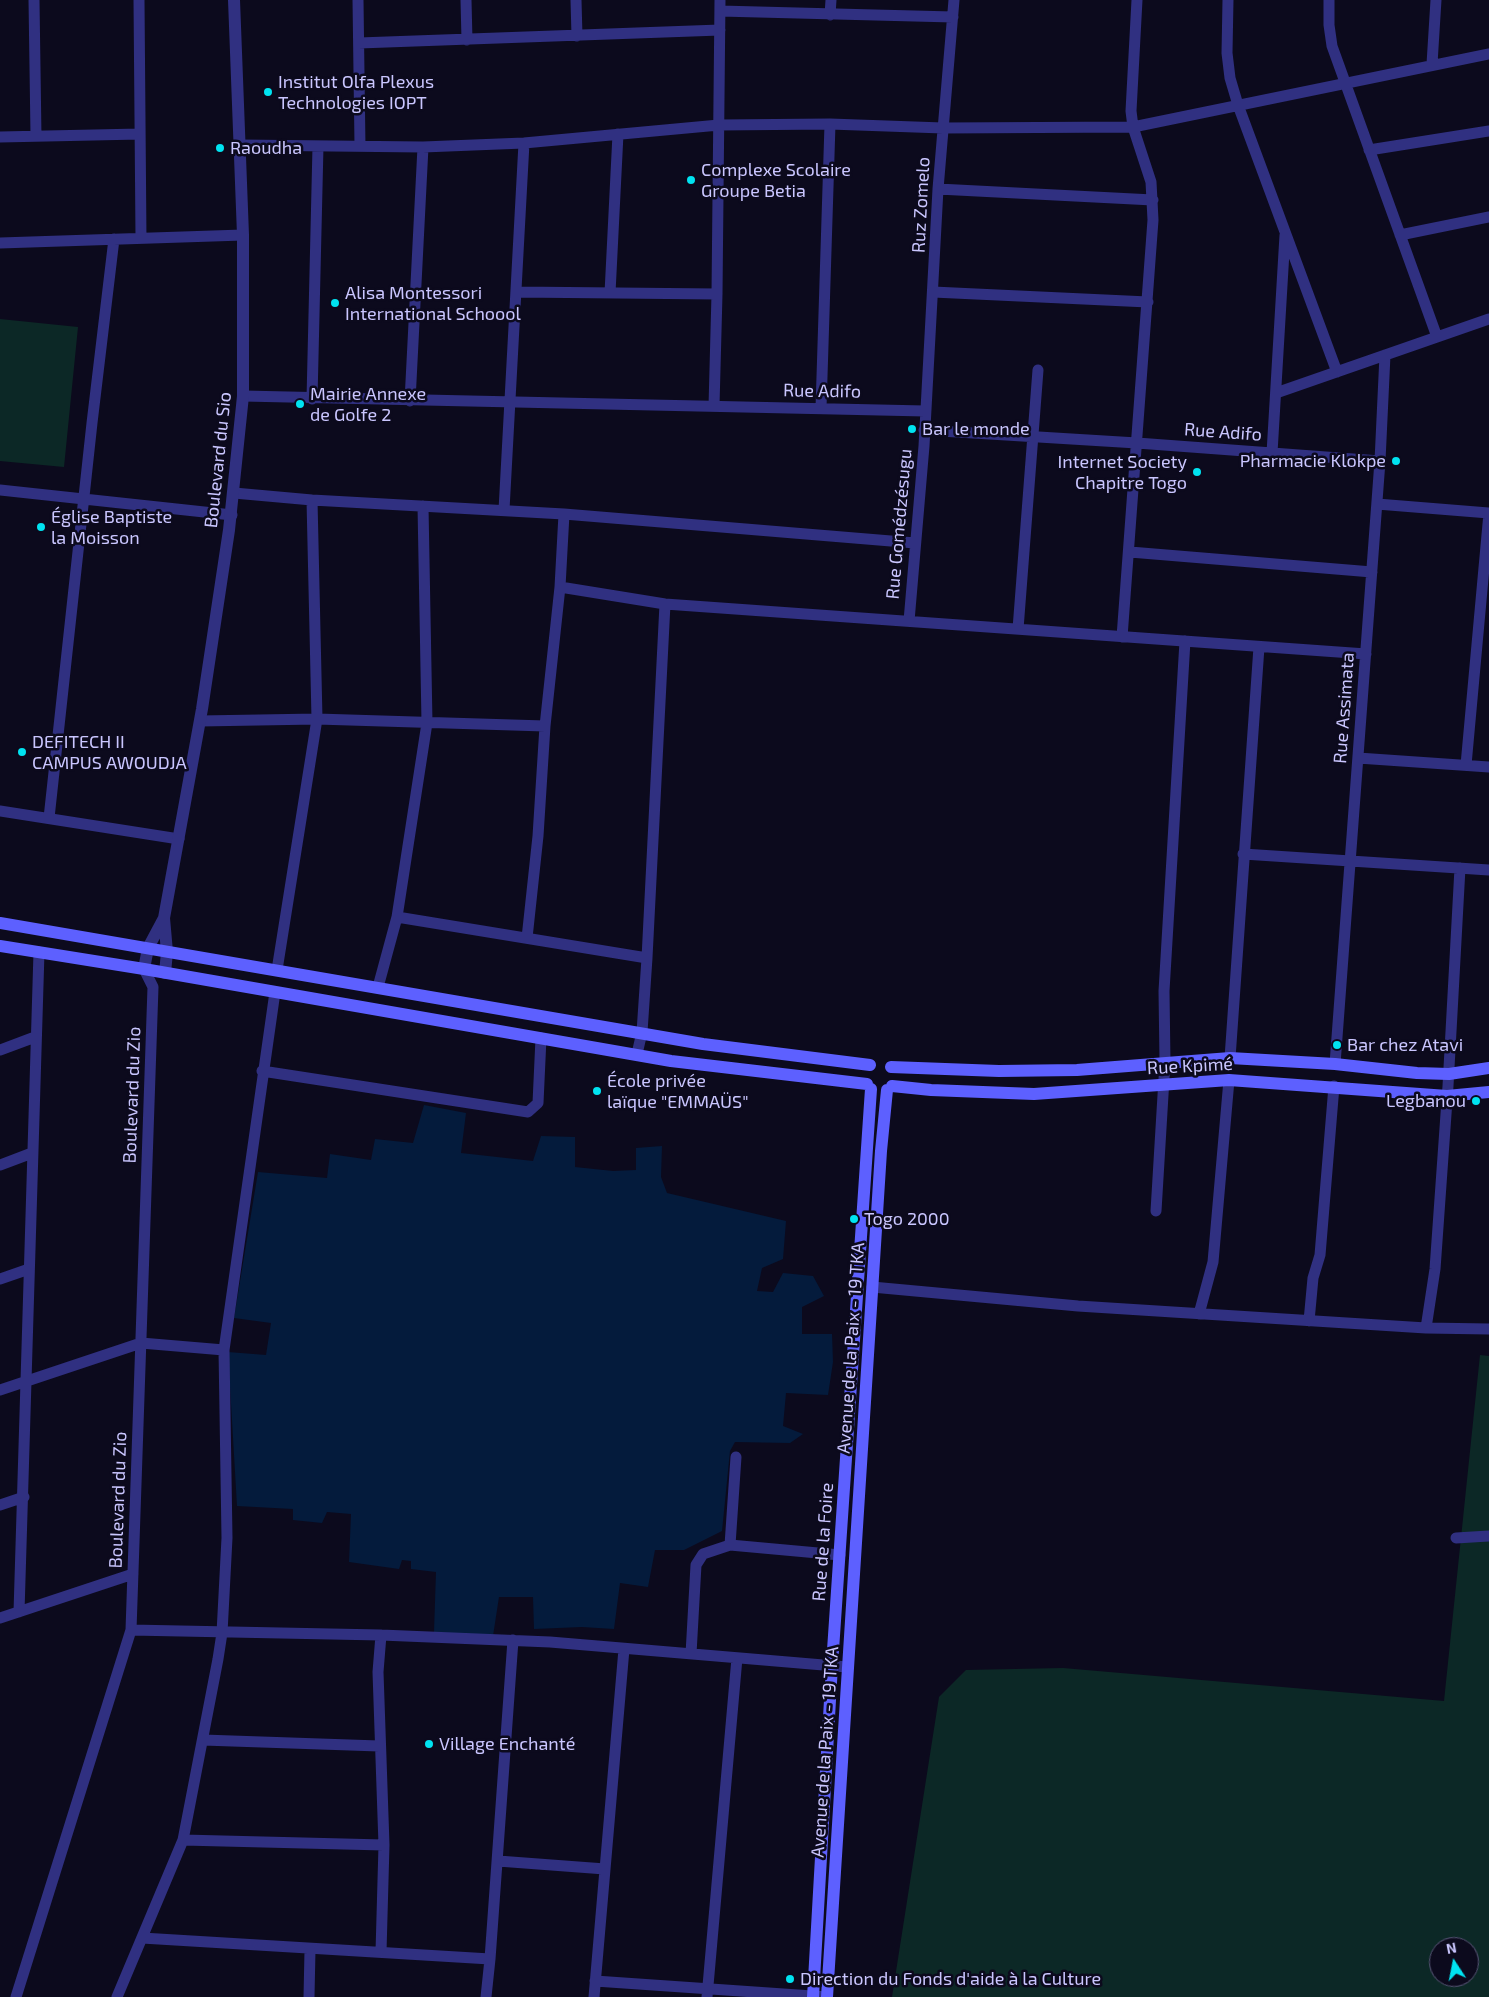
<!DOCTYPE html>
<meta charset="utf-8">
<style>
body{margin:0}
#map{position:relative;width:1489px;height:1997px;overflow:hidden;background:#0c0a1d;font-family:"Exo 2",sans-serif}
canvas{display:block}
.north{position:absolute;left:1429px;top:1937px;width:50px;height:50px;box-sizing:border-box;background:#0c0a1d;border:1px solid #585577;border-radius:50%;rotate:349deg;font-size:14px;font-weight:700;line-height:20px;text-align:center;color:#cac6ff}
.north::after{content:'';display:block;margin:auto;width:18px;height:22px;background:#00e3f1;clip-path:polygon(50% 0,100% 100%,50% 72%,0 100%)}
</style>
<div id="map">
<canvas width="1489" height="1997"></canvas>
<div class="north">N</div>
</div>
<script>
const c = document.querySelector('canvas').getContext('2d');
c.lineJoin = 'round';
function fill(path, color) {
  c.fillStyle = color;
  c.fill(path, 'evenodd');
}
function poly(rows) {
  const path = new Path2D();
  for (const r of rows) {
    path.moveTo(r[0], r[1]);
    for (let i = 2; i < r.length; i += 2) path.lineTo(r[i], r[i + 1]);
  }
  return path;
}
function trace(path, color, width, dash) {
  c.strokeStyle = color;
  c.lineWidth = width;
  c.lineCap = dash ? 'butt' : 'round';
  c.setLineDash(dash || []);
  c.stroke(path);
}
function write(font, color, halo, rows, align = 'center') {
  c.font = font + ' "Exo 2",sans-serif';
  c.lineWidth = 5;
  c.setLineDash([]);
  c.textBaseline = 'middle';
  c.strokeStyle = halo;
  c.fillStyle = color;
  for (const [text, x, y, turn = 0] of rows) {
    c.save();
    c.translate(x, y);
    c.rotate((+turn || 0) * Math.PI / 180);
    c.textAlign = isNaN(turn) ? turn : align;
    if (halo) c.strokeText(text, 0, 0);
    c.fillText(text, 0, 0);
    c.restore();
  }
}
const green = poly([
 [0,319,78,327,64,467,0,461],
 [1480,1355,1489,1356,1489,1997,892,1997,939,1697,966,1670,1063,1668,1444,1701],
 [1439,1947,1469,1947,1469,1977,1439,1977]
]);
const water = poly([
 [424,1105,466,1113,461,1153,533,1161,541,1136,575,1137,575,1167,613,1171,636,1170,636,1148,662,1146,661,1177,667,1193,786,1221,783,1259,762,1268,757,1291,773,1292,783,1273,813,1276,824,1296,802,1307,802,1334,832,1334,833,1362,828,1395,786,1393,783,1426,803,1434,790,1443,735,1442,730,1451,722,1531,684,1550,655,1550,648,1587,620,1583,614,1629,582,1627,534,1629,533,1597,499,1597,493,1636,434,1632,436,1572,411,1569,411,1561,402,1560,399,1569,349,1562,351,1514,327,1512,322,1523,293,1520,293,1509,237,1506,228,1352,266,1355,271,1323,234,1318,258,1172,327,1178,330,1154,371,1160,375,1139,413,1143]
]);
const minor = poly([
 [34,0,36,136],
 [139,0,141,238],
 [358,0,360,146],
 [466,0,467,40],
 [576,0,577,36],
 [1228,0,1227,53,1230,78,1238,105,1337,372],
 [1329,0,1329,25,1332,46,1437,337],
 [720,11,953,17],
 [830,15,831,0],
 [359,43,720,30],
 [1432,64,1436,0],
 [0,137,140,134],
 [240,145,423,147,524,143,719,125,830,124,943,128,1133,127,1489,54],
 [1369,150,1489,131],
 [938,189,1153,200],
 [1400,235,1489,217],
 [0,243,243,235],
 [517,292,717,294],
 [933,292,1148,302],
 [610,293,618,134],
 [1276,393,1489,319],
 [243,396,925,411],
 [312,399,318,146],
 [410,401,423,147],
 [714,406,717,294,720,0],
 [821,408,830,124],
 [924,430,1137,443,1380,461],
 [1272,453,1285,235],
 [0,490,232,515],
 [234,493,312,500,564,514,915,543],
 [1377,504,1489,513],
 [504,510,524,143],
 [1130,552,1372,572],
 [560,587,665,604,1366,654],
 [909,621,924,446,938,189,954,0],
 [1018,629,1038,370],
 [1122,637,1153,220,1151,182,1133,127,1131,111,1137,0],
 [200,721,317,719,545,726],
 [1358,758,1489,767],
 [1466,765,1489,513],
 [0,811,179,839],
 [49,818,92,423,114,239],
 [1243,854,1489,870],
 [397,917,647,958],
 [527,938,538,836,545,726,560,587,564,514],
 [277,970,317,719,312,500],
 [378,987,397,917,427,723,423,506],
 [0,1050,35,1037],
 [637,1054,642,1032,647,958,665,604],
 [1230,1058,1259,647],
 [1335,1064,1380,461,1385,355],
 [262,1071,528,1112,538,1103,541,1038],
 [0,1165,32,1153],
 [1156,1211,1165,1062,1164,991,1185,641],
 [0,1279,29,1269],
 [872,1287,1078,1306,1426,1328,1489,1329],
 [1199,1314,1213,1262,1229,1080],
 [1309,1321,1313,1278,1320,1255,1334,1086],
 [1426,1328,1435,1269,1448,1086,1460,868],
 [0,1390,141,1343,224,1350],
 [0,1505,24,1497],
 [1456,1538,1489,1536],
 [730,1545,736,1457],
 [19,1612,39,952],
 [0,1618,133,1574],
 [131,1630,381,1635,550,1642,847,1667],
 [381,1635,378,1672,384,1845,381,1952],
 [691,1654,696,1565,703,1554,730,1545,840,1555],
 [203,1740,379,1746],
 [183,1840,384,1845],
 [498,1861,605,1869],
 [142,1938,490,1959],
 [595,1981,827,1997],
 [16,1997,131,1630,153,987,144,969],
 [117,1997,183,1840,218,1659,222,1633,227,1538,224,1350,275,992],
 [309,1997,310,1950],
 [486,1997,490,1959,513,1640],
 [594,1997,624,1649],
 [707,1997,737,1658]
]);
const tertiary = poly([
 [144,969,148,948,164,918],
 [165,973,167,952,164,918,202,709,229,530,243,396,243,235,234,0]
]);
const secondary = poly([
 [0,923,703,1044,870,1065],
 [0,946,144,969,671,1061,867,1084],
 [891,1067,999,1071,1077,1070,1230,1058,1335,1064,1417,1073,1449,1074,1489,1068],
 [892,1086,931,1090,1034,1094,1229,1080,1447,1096,1489,1092],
 [813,1997,832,1665,871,1089],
 [827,1997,881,1151,887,1090]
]);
const markers = [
 [268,92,5,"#00e3f1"],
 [220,148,5,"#00e3f1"],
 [691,180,5,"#00e3f1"],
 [335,303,5,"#00e3f1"],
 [300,404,5,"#00e3f1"],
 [912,429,5,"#00e3f1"],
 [1396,461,5,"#00e3f1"],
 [1197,472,5,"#00e3f1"],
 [41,527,5,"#00e3f1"],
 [22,752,5,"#00e3f1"],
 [1337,1045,5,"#00e3f1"],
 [597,1091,5,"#00e3f1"],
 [1476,1101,5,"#00e3f1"],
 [854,1219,5,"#00e3f1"],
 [429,1744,5,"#00e3f1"],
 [790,1979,5,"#00e3f1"]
];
const poiNames = [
 ["Institut Olfa Plexus",278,82],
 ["Technologies IOPT",278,103],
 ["Raoudha",230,148],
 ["Complexe Scolaire",701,170],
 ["Groupe Betia",701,191],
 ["Alisa Montessori",345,293],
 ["International Schoool",345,314],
 ["Mairie Annexe",310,394],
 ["de Golfe 2",310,415],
 ["Bar le monde",922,429],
 ["Pharmacie Klokpe",1386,461,"right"],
 ["Internet Society",1187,462,"right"],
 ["Chapitre Togo",1187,483,"right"],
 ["Église Baptiste",51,517],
 ["la Moisson",51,538],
 ["DEFITECH II",32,742],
 ["CAMPUS AWOUDJA",32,763],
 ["Bar chez Atavi",1347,1045],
 ["École privée",607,1081],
 ["laïque \"EMMAÜS\"",607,1102],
 ["Legbanou",1466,1101,"right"],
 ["Togo 2000",864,1219],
 ["Village Enchanté",439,1744],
 ["Direction du Fonds d'aide à la Culture",800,1979]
];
const streetNames = [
 ["Ruz Zomelo",921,205,-87],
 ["Rue Adifo",822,391,1],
 ["Rue Adifo",1223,432,4],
 ["Boulevard du Sio",218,460,-84],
 ["Rue Gomédzésugu",899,524,-85],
 ["Rue Assimata",1344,708,-86],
 ["Rue Kpimé",1190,1066,-3],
 ["Boulevard du Zio",132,1095,-88],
 ["Avenue de la Paix - 19 TKA",851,1348,-86],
 ["Boulevard du Zio",118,1500,-88],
 ["Rue de la Foire",823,1542,-86],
 ["Avenue de la Paix - 19 TKA",825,1752,-86]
];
fill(green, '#0c2826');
fill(water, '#041b3c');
trace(minor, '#303081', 11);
trace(tertiary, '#303081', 12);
trace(secondary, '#5d60ff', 12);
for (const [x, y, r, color] of markers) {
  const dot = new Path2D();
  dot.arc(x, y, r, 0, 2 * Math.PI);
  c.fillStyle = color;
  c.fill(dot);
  trace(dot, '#0c0a1d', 2);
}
write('18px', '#cac6ff', '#0c0a1d', poiNames, 'left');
write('18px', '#cac6ff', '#0c0a1d', streetNames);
</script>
